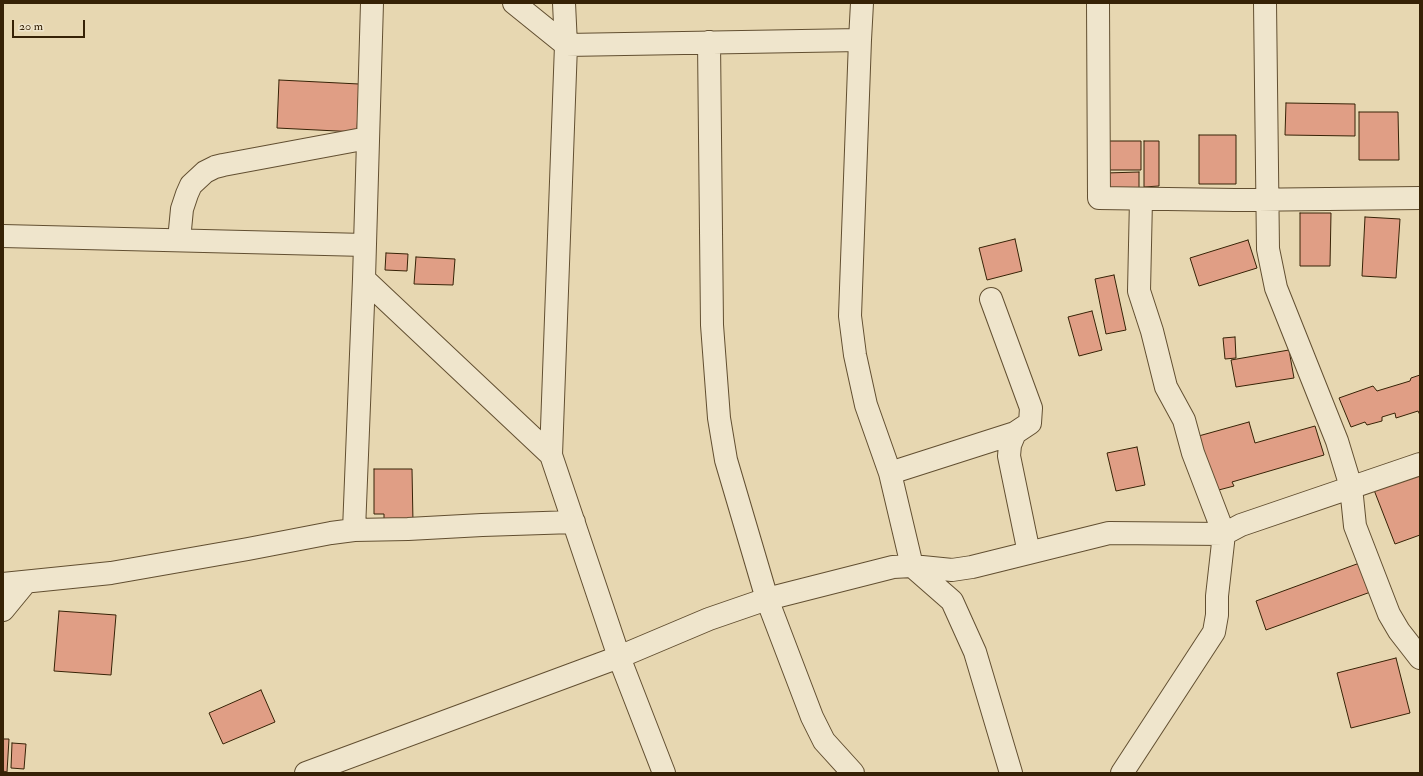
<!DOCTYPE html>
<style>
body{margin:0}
#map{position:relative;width:1423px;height:776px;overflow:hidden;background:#e7d7b1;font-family:"IM FELL Double Pica",serif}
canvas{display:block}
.frame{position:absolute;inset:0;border:4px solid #362206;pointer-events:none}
.scale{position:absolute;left:12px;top:20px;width:73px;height:18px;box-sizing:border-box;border:2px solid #362206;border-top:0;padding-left:5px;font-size:12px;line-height:14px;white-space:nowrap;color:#362206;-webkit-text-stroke:3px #efe5cc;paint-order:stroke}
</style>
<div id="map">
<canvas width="1423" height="776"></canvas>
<div class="frame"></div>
<div class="scale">20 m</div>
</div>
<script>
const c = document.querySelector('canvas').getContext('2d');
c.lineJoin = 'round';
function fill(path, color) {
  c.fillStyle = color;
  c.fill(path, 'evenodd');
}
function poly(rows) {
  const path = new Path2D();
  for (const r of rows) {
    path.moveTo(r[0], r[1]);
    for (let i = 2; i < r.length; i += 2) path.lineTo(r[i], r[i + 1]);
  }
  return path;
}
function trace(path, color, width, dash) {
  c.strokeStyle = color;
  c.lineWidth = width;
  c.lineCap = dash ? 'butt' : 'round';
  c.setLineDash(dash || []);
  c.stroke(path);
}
const building = poly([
 [279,80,359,84,357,132,277,128,279,80],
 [1286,103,1355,104,1355,136,1285,135,1286,103],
 [1359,112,1398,112,1399,160,1359,160,1359,112],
 [1199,135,1236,135,1236,184,1199,184,1199,135],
 [1103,141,1141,141,1141,170,1103,170,1103,141],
 [1144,141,1159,141,1159,186,1144,187,1144,141],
 [1139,172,1139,188,1105,188,1106,173,1139,172],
 [1300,213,1331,213,1330,266,1300,266,1300,213],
 [1365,217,1400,219,1396,278,1362,276,1365,217],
 [1015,239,1022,271,987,280,979,248,1015,239],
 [1248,240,1257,268,1199,286,1190,258,1248,240],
 [386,253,408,254,407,271,385,270,386,253],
 [416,257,455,259,453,285,414,284,416,257],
 [1114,275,1126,330,1106,334,1095,279,1114,275],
 [1092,311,1102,350,1079,356,1068,317,1092,311],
 [1235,337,1236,358,1225,359,1223,338,1235,337],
 [1289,350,1294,378,1236,387,1231,360,1289,350],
 [1420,375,1420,415,1418,411,1396,418,1395,413,1382,417,1382,421,1367,425,1365,422,1351,427,1339,398,1373,386,1377,391,1410,381,1411,378,1420,375],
 [1249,422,1255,443,1315,426,1324,455,1232,482,1234,486,1211,492,1195,437,1249,422],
 [1137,447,1145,485,1116,491,1107,453,1137,447],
 [374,469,412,469,413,523,384,523,384,514,374,514,374,469],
 [1420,472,1420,535,1395,544,1374,490,1420,472],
 [1365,561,1376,590,1266,630,1256,601,1365,561],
 [59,611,116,615,111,675,54,671,59,611],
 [1396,658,1410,713,1351,728,1337,673,1396,658],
 [261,690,275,722,223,744,209,713,261,690],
 [3,739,9,739,7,772,3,771,3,739],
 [12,743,26,744,24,769,11,768,12,743]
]);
const minor = poly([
 [514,3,566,45,860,40],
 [564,3,566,45,551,455,619,657,664,773],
 [862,3,860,40,850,316,855,355,866,405,890,473,912,566,952,601,975,652,1011,773],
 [1098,3,1099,198,1235,200,1420,198],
 [1265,3,1268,249,1276,288,1337,441,1351,487,1355,526,1389,614,1399,631,1420,658],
 [709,42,712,325,719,418,726,460,767,599,812,717,824,741,853,773],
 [3,236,365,245],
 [179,240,182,209,187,194,191,185,205,172,215,167,223,165,368,138],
 [364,279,551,455],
 [991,299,1031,408,1030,423,1015,433,1010,445,1009,456,1029,553],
 [890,473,1015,433],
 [354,530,364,279,372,3],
 [3,584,111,573,248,549,331,533,354,530,408,529,482,525,574,522],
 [3,610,26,582],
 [306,773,619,657,709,619,767,599,893,567,912,566,952,570,972,567,1109,533,1224,534,1241,525,1420,464],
 [1122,773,1214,632,1217,615,1217,596,1224,534,1193,453,1184,420,1166,387,1152,331,1139,291,1141,199]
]);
fill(building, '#e09e85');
trace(building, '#362206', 1);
trace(minor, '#624f31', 24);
trace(minor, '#efe5cc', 22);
</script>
